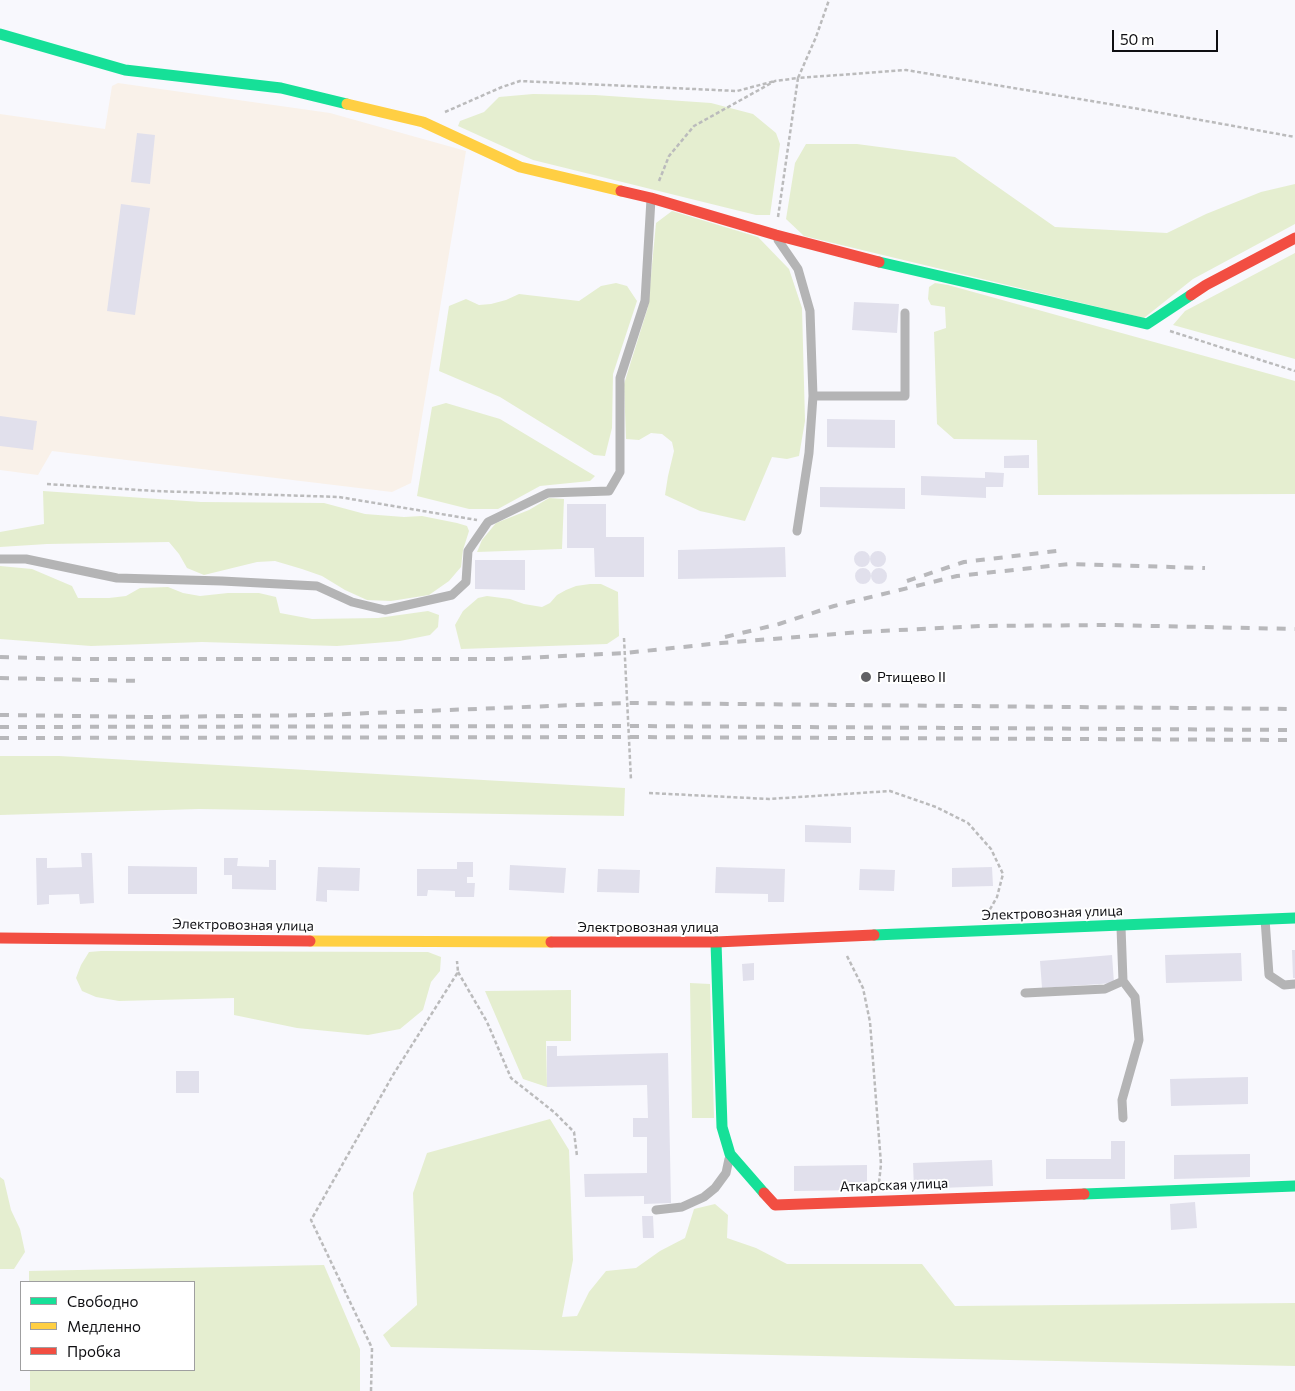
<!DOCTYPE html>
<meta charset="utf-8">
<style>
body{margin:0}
#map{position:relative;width:1295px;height:1391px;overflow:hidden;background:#f8f8fd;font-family:Commissioner,sans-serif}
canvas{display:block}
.legend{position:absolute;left:20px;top:1281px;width:175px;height:90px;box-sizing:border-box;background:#fff;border:1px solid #9f9fa0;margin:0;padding:6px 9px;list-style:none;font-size:15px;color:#0f0f12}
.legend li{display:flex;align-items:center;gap:10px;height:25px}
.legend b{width:25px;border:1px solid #9f9fa0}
.scale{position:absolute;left:1112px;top:30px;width:106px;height:22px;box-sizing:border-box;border:2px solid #0f0f12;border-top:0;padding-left:6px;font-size:15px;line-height:18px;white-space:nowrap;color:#0f0f12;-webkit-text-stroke:4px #fff;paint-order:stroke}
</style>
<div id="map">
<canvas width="1295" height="1391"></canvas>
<ul class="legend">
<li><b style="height:6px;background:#16e098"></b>Свободно</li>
<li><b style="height:6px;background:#ffcf43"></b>Медленно</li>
<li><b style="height:6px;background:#f24e42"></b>Пробка</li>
</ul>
<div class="scale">50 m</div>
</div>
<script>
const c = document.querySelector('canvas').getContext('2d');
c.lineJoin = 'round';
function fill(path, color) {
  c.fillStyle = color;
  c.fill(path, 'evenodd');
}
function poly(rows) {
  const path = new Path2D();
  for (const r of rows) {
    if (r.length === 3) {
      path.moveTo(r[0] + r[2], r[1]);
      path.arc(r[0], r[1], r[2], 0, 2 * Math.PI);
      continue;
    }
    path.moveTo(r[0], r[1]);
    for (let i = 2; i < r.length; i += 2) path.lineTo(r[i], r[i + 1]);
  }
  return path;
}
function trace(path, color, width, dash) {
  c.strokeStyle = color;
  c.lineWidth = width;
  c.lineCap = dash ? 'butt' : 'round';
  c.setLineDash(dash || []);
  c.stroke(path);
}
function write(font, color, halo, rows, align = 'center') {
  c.font = font + ' Commissioner,sans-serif';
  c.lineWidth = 4;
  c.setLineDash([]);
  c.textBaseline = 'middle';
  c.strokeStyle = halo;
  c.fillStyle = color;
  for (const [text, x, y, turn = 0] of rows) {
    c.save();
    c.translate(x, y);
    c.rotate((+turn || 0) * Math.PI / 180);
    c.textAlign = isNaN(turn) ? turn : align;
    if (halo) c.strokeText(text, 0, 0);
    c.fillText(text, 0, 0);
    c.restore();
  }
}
const industrial = poly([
 [118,83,330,113,466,151,411,483,392,492,52,451,38,475,0,470,0,114,105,129,112,86]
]);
const green = poly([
 [533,94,595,95,711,103,753,114,776,133,780,144,770,215,756,215,533,160,458,126,460,121,484,112,499,97],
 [806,144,857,144,955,157,1055,227,1167,233,1206,214,1261,192,1295,184,1295,224,1193,279,1144,318,804,236,786,219,795,163],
 [672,211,758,237,789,269,802,308,805,421,799,456,787,459,772,457,745,521,700,511,665,495,668,476,674,451,672,442,662,434,651,433,639,440,626,439,624,384,648,307,656,223],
 [1295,253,1295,359,1173,325,1185,311],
 [616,283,627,286,637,301,613,374,612,428,605,456,594,455,500,397,439,371,449,306,466,299,479,305,491,304,506,300,519,294,579,301,601,286],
 [935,283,948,285,1295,381,1295,494,1038,495,1037,440,954,439,937,424,934,332,946,328,945,307,931,305,928,299,929,287],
 [446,403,500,419,595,476,590,481,540,486,498,509,469,509,417,496,432,407],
 [43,491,201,502,324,503,365,514,404,517,422,516,457,523,467,526,469,531,463,550,461,567,449,581,429,595,391,601,367,600,345,590,322,576,302,569,275,561,257,562,204,575,187,568,179,554,169,542,47,544,0,547,0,532,44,524],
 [549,498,564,499,562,549,477,552,482,540,496,523,529,510],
 [0,566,32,569,72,586,78,598,109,598,126,596,140,588,168,587,183,593,200,596,228,593,259,593,276,597,280,613,312,619,378,618,428,611,439,615,438,627,430,635,400,641,337,646,202,642,91,646,0,639],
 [590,584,601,584,618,592,619,636,607,644,461,649,455,625,463,611,478,598,487,596,510,599,524,604,542,607,550,603,557,595,566,590,576,586],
 [0,756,59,756,625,788,624,816,199,809,0,815],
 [101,951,428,952,441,957,440,971,431,982,423,1010,400,1029,368,1035,297,1028,234,1015,234,998,119,1001,96,997,82,991,76,978,81,965,89,952],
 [690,983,710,984,714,1118,692,1118],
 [571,990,571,1041,546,1041,547,1087,523,1079,485,991],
 [550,1119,569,1150,573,1260,562,1317,577,1316,589,1292,606,1271,636,1268,660,1251,685,1238,694,1209,715,1204,728,1215,727,1238,756,1248,787,1264,922,1264,955,1306,1295,1303,1295,1366,391,1347,383,1335,417,1305,413,1193,427,1153],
 [0,1177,4,1180,11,1210,20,1229,25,1252,14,1269,0,1269],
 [324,1265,360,1349,360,1391,30,1391,30,1370,194,1370,194,1282,29,1282,29,1271]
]);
const building = poly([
 [137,133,155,135,150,184,131,182],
 [121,204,150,208,135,315,107,311],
 [854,302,899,304,897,333,852,330],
 [0,416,37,421,33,450,0,446],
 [827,419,895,420,895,448,827,447],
 [1029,455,1029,468,1004,468,1004,456],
 [985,472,1004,473,1003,487,986,487,986,498,921,495,921,476,985,478],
 [820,487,905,488,905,509,820,507],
 [567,504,606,504,606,537,644,537,644,577,595,577,594,548,567,548],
 [785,547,786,577,678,579,678,550],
 [878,559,8],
 [862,559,8],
 [475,560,525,560,525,590,475,589],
 [879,576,8],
 [863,576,8],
 [805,825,851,827,851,843,805,842],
 [81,853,92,853,94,903,80,904,79,894,49,895,49,904,37,905,36,858,47,858,47,868,82,867],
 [224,858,238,858,237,866,269,867,269,860,276,860,276,890,232,889,232,875,224,875],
 [457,862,473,862,473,877,467,877,467,883,475,883,474,897,455,897,455,891,428,890,427,896,417,896,417,869,457,869],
 [510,865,566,868,564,893,509,890],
 [128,866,197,867,197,894,128,894],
 [318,867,360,868,359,891,327,890,327,902,316,901],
 [716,867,785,869,784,902,768,902,768,894,715,893],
 [992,867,993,886,952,887,952,868],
 [598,869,640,870,639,893,597,892],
 [860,869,895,870,894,891,859,890],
 [1292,950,1295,950,1295,978,1293,978],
 [1241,953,1242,981,1166,983,1165,955],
 [1112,955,1114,983,1042,988,1040,961],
 [754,963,754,980,743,981,742,964],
 [547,1046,557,1046,557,1056,668,1053,671,1203,644,1204,644,1196,585,1197,584,1174,647,1173,647,1137,633,1137,633,1118,648,1118,647,1085,547,1087],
 [176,1071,199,1071,199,1093,176,1093],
 [1248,1077,1248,1104,1171,1106,1170,1079],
 [1111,1141,1125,1141,1125,1179,1046,1179,1046,1159,1111,1159],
 [1250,1154,1250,1177,1174,1179,1174,1155],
 [992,1160,993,1186,914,1189,913,1163],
 [867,1165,867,1190,794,1191,794,1166],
 [1195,1202,1197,1228,1171,1230,1170,1204],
 [642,1216,653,1216,654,1238,643,1238]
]);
const path = poly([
 [445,112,502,87,520,81,737,91,775,81],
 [659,181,669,156,694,126,775,81,798,78,816,37,829,0],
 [778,217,798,78,906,70,1139,109,1295,137],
 [1170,331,1295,371],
 [47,484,155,491,339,497,477,520],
 [624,638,631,780],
 [649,793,769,799,890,791,936,807,968,823,991,849,1003,874,997,897,989,911],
 [847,956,863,988,870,1022,881,1164,879,1183],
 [458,972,487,1022,511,1078,554,1112,574,1132,577,1156],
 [371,1391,372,1348,311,1220,393,1075,458,972,457,961]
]);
const lane = poly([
 [778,240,798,269,810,311,813,396,809,453,797,531],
 [813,396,905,396,905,313],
 [0,559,26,559,117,578,222,581,317,586,352,602,385,610,452,595,466,582,468,551,488,522,548,493,609,491,620,472,620,378,645,301,651,199],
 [1265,919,1269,975,1284,985,1295,984],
 [1025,993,1105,989,1123,981,1121,927],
 [1123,1118,1122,1100,1139,1040,1135,997,1123,981],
 [656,1210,682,1207,704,1197,715,1188,726,1173,729,1159]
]);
const fast = poly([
 [0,34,125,70,281,88,347,104],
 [879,262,1147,324,1191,295],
 [874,935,1295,918],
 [716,942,722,1127,730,1154,764,1193],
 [1084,1194,1295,1186]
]);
const slow = poly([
 [347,104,423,122,520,167,621,191],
 [310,941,551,942]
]);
const jam = poly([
 [621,191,651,198,776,235,879,262],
 [1191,295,1206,285,1295,238],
 [0,938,310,941],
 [551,942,716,942,874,935],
 [764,1193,775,1205,1084,1194]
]);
const rail = poly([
 [907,581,964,562,1065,550],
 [725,637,779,624,834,606,957,576,1069,564,1205,568],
 [0,657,78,659,502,659,625,653,721,643,861,632,981,626,1109,625,1295,629],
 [0,678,141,681],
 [0,715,153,717,321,715,627,703,1295,709],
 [0,727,629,726,1295,730],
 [0,738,629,737,1295,740]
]);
const markers = [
 [866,677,6,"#616164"]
];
const poiNames = [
 ["Ртищево II",877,677]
];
const streetNames = [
 ["Электровозная улица",1052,913,-2],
 ["Электровозная улица",243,925,1],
 ["Электровозная улица",648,927],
 ["Аткарская улица",894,1185,-2]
];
fill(industrial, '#f9f1e9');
fill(green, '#e5eed0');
fill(building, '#e1e0ec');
trace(path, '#bbbbbc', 2.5, [4, 2.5]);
trace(lane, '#b4b4b5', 9);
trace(fast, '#16e098', 11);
trace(slow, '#ffcf43', 11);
trace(jam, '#f24e42', 11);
trace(rail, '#b8b8bb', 4, [9, 9]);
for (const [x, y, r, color] of markers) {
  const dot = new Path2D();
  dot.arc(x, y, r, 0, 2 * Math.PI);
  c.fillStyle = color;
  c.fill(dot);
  trace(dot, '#fff', 2);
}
write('14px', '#0f0f12', '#fff', poiNames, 'left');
write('14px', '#0f0f12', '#fff', streetNames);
</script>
